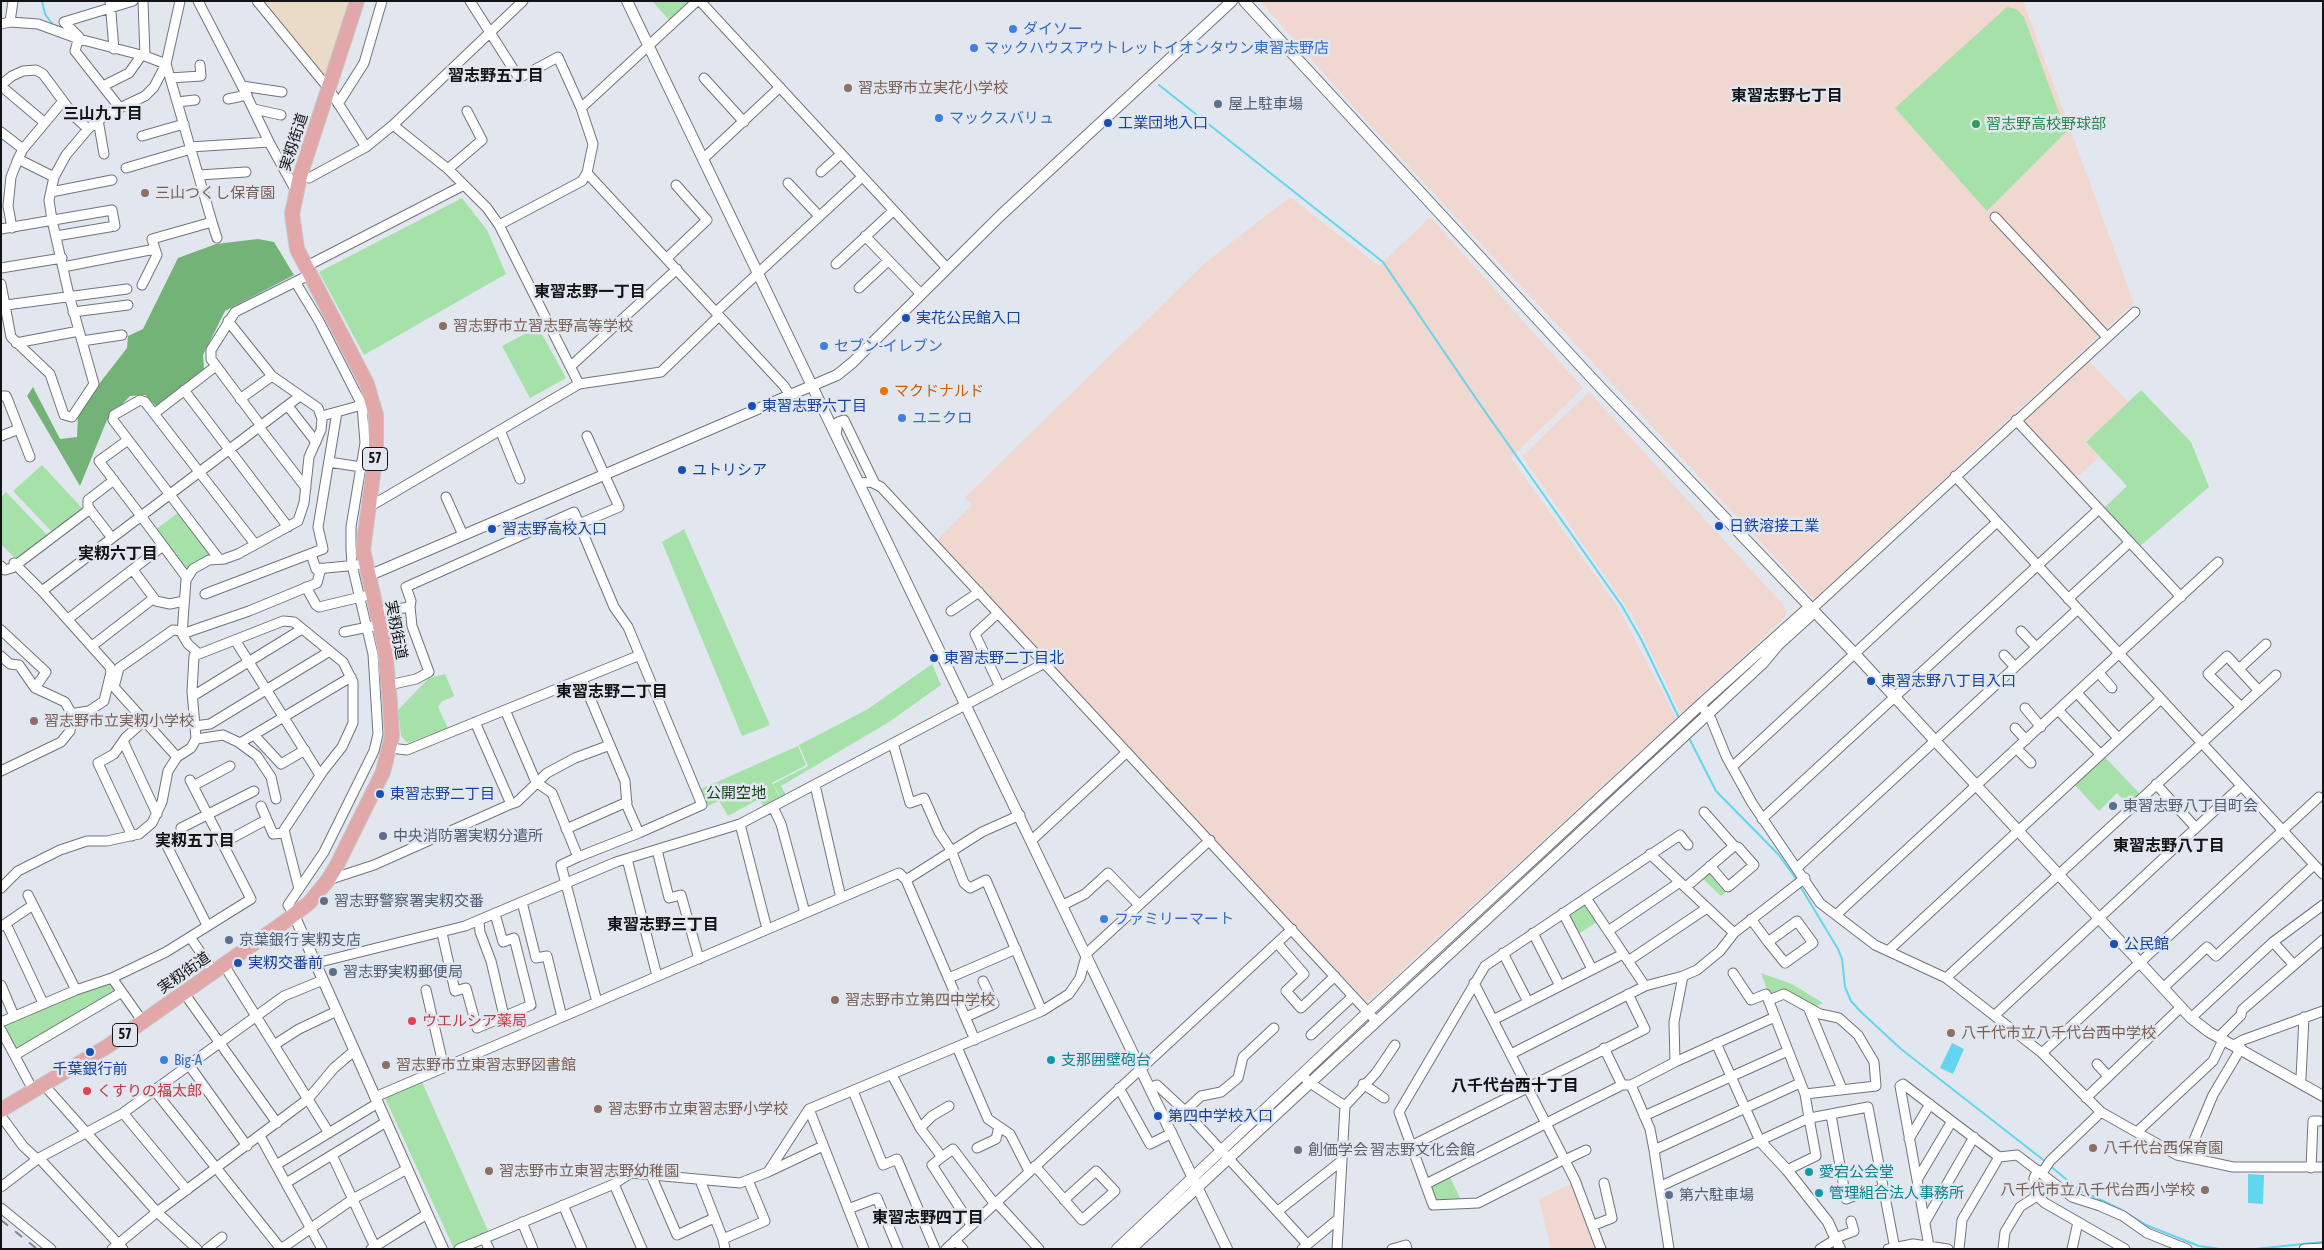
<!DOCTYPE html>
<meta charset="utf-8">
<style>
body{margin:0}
#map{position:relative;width:2324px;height:1250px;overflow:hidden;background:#e2e7ef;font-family:"Asap Condensed",sans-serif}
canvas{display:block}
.frame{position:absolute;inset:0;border:2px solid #111315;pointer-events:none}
</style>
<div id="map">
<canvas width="2324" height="1250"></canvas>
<div class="frame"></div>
</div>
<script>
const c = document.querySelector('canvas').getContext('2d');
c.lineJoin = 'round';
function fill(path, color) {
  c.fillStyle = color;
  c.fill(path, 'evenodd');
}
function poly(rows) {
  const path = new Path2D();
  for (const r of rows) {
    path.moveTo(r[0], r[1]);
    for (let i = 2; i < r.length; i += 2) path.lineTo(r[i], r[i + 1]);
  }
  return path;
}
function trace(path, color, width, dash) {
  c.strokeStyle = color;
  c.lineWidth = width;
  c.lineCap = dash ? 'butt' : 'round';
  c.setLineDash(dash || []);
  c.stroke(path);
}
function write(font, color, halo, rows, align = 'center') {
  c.font = font + ' "Asap Condensed","Noto Sans JP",sans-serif';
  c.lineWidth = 5;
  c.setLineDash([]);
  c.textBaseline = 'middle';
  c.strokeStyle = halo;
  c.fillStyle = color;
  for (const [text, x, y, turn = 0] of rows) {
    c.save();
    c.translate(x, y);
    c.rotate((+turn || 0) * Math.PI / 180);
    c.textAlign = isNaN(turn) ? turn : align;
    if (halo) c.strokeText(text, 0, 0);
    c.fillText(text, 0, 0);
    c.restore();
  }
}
const commercial = poly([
 [263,1,350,1,326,77,322,77]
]);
const industrial = poly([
 [1260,1,2023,1,2134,303,1814,599,1366,121],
 [1290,197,1379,266,1430,217,1583,388,1511,458,1618,607,1676,718,1367,1002,936,541,972,505,965,497,1206,262],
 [2088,360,2128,402,2086,442,2099,457,2075,479,2021,422],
 [1589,392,1785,607,1786,616,1681,714,1635,620,1522,456],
 [1573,1183,1598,1249,1551,1249,1539,1199]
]);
const green = poly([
 [652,1,670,2,693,1,671,22],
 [2007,7,2016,9,2024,17,2066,132,1987,211,1895,108],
 [462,198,487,230,506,274,364,355,319,272],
 [538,327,566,378,530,398,502,346],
 [2141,390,2191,442,2209,487,2139,547,2103,509,2127,486,2086,442],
 [42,465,82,508,53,533,13,491],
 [6,492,48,536,17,560,1,544,1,497],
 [179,512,213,556,187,573,155,530],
 [684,529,770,725,742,736,662,542],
 [932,664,941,685,889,722,781,786,787,797,782,800,773,784,808,766,799,745,868,709],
 [445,674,454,695,453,697,442,701,438,707,448,728,408,743,401,736,398,710,429,678],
 [798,746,806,765,772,783,781,800,765,809,759,799,728,816,719,801,708,806,701,789],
 [2103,755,2141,795,2129,806,2117,793,2099,811,2073,783],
 [1709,872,1727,891,1721,896,1702,878],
 [1584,903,1598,921,1577,935,1568,914],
 [1761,973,1792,984,1823,1003,1814,1007,1769,995],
 [111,982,118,992,17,1051,3,1025,51,1004],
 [422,1082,489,1233,454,1249,385,1098],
 [1449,1175,1461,1200,1438,1202,1430,1186]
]);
const forest = poly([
 [258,239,274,242,294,275,225,311,203,355,204,369,156,406,145,395,130,396,107,420,80,486,27,396,33,387,60,439,77,437,78,416,99,384,127,348,128,336,143,329,178,258,216,244]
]);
const water = poly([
 [1952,1043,1964,1049,1953,1074,1940,1068],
 [2248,1174,2264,1175,2263,1204,2248,1203]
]);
const stream = poly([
 [42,1,45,14,53,25,58,27],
 [1159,85,1383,262,1477,400,1622,606,1641,639,1679,718],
 [1689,738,1716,791,1778,854,1797,880],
 [1800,886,1838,949,1842,959,1845,987,1851,1001,1860,1011,1901,1049,2046,1162],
 [2049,1165,2078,1189,2122,1210,2146,1225,2199,1246,2220,1249],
 [2255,1249,2323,1242]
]);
const minor = poly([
 [110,1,114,49],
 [143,1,145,56],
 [198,1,242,86,269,142,296,191],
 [257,1,329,89,366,147],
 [470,1,519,78,558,57,581,108,593,144,587,173,582,181,499,225],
 [700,1,947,268],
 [10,22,13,1],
 [1,24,10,22,38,24,79,39,145,56,166,64,212,222,152,239,155,249,63,267],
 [170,78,201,76,200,65],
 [704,78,744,122],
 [1,85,12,76,23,71,36,70,43,74,75,117,88,129],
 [1,86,45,123],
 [103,86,129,73,141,56],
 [242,86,282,92],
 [228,99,247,95],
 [177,102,195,100],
 [338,104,364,63,382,1],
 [120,108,75,51,79,37,64,22,133,1],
 [581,108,697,1],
 [254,109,281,115],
 [98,120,104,154],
 [393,125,448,169,487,208,499,225,579,384],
 [1,132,23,149],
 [142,136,184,124],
 [190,147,269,142],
 [18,159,54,177],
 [703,159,780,87],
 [126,168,191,149],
 [448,169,482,140,467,111],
 [821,172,841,154],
 [587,173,784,386,790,395],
 [199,175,246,172],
 [300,176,309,178,366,147,393,125,523,1],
 [788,183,819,216],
 [51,192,112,180],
 [1995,217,2107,337],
 [212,222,217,238],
 [12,228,8,206,11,177,18,159,23,149,63,101],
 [1,229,112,210,115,226,56,236],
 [865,236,921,294],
 [667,258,707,220,676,185],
 [836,264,893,211],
 [305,267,464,185],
 [1,268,62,258],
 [1,284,11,337,50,374,64,415,72,417,94,384,69,295,52,220,49,200,54,177,66,155,88,129,107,114,145,96,154,87,166,64,180,1],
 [142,285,157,255,155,249],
 [859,288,888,261],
 [6,305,127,289],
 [73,312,128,305],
 [716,312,862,177],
 [82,341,122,335],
 [16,343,79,331],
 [571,366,677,269],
 [184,390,288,527],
 [1,396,6,396,7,398,30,457],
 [240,399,272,376],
 [288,406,316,442],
 [155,413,216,366],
 [322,416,362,405],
 [2016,420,2181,597],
 [261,426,211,359,211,350,235,312,309,275],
 [259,427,306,488],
 [500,430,520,479],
 [836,435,838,422,844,420,875,484],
 [1,436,19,429],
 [128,440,99,461,141,516],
 [329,462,361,467],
 [1955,476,2323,874],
 [860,483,871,482,881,487,1376,1021],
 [446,497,463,535],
 [369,507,579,384,661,372,719,316],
 [141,516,187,578],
 [579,524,619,507,587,436],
 [112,538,88,507,88,500,114,480],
 [311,554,316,569,357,565],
 [219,559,113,420,114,415,140,400,145,402,255,544],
 [14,563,42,591,110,667,111,672,104,701,89,711,70,714],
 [1,566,5,570,12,568,90,509],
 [133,570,156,601,170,604,184,601],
 [306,587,316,605,319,607,365,596],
 [42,591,300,396],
 [205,594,323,549,318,527,337,412],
 [2068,599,2130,542],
 [1812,609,2135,312],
 [951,611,979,592],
 [376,612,410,607,411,601,406,587,574,512,614,607,628,627,702,805,639,833,627,806,625,781,582,679],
 [998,613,975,634,1000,687],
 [68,619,163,546],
 [1,630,46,672,35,688],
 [2021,631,2036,647],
 [344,632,373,626],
 [182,634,249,611,317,583,321,568],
 [235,640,320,775],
 [92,646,154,598],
 [199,654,188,644,182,634,186,580,193,569,209,560,224,559,238,554,298,521,304,503,309,457,321,430,322,419,318,408,272,376,228,321],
 [2004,655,2015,667],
 [1,656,10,664,19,665,35,688,65,702,70,711,71,722,70,731,61,742,1,771],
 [2240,668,2266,644],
 [2099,673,2112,688],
 [389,685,416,679,429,672,412,626,410,607],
 [2077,693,2118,738],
 [193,696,302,629],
 [2241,707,2208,674,2227,656,2259,691],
 [2025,708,2041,727],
 [1704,709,1711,719,1726,756,1752,803,1820,903,1875,945,1946,978,2042,1053,2101,1112,2177,1155,2233,1167,2323,1167],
 [505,710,536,782,552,793,578,857,561,865,597,1002],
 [2058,710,2100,754],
 [475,722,511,804],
 [195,726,210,724,330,651],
 [2015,728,2026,740],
 [254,735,281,764,305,750],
 [196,739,192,691,194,656,283,621,294,622,343,662,353,682,353,723,342,747,323,771,284,830,299,889],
 [123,741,157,814],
 [240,743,351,677],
 [893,743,910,803,924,798,939,832,951,850,964,883,970,888,986,880,1042,1011],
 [390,748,407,750,640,655],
 [2017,749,2031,763],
 [177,757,191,748,196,739,223,735,238,742,257,756,271,777,276,799],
 [1732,767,1997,522],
 [2156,784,2196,828],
 [815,785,841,898],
 [193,786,230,766],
 [261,806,273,834,285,833],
 [773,807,781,824,805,913],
 [1704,812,1734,846,1738,847,1754,865,1728,887,1710,866],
 [1762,819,2099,509],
 [740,824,767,929],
 [181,828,254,791],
 [566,829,627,802],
 [132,836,98,763,114,754,126,737,144,721],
 [162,836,207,925],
 [1032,840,1127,752],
 [223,843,262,822],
 [657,850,669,898,681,895,699,959],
 [1650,854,1734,933],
 [578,857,639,833],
 [627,859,657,976],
 [1798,867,2078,609],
 [328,880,374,865,511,804,517,802,547,773,575,758,610,745],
 [906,880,982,832,1020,815],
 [1686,887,1734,846],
 [1,888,18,871,60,850,87,841,107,841,139,834,152,823,162,802,168,771,177,757,114,687,119,668,173,630,183,631],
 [28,895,76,990],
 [1586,898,1645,986],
 [522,902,536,958,547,956,562,1017],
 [1063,905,1085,894,1108,873,1139,905],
 [1563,913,1592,969],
 [1837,914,2218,562],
 [294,915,288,905,324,852,374,751,378,734,373,654,352,565,351,549,351,527,365,443,362,405,319,321,296,283],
 [1751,919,1768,942,1785,963,1813,943,1797,921,1768,942],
 [479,921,480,932,491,961,504,1016],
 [6,924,43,1003],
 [2,926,33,905],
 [1608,931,1680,882],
 [442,933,455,991,466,988,477,1028,531,1005,514,938,503,942,495,914],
 [1533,933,1560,986],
 [190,937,214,972],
 [2273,942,2293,964],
 [1277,943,1304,974,1286,991,1301,1008,1335,976],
 [1888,951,2161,699],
 [1503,953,1528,1002],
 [1628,961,1707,908],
 [316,963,465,926,616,862,740,824,1045,663],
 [224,965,329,1133],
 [112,978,166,952,251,899,190,780],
 [949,978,1016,949],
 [1946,978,2276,675],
 [1474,983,1575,1180,1601,1249],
 [1,985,14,1016],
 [2163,988,2207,947,2216,956,2314,865],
 [426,990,444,1068],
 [184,993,277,1123],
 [1769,1000,1784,994,1820,1014,1839,1018,1858,1035,1874,1062,1876,1086,1805,1094],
 [1808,1007,1842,1089],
 [1995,1015,2241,786],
 [966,1017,994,1004,983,981],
 [2191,1018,2273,942,2323,905],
 [1493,1020,1623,954],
 [1,1022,76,990,112,978,143,1022],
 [1,1030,33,1090],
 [1311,1035,1353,996],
 [2219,1037,2241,1015,2242,1010,2323,940],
 [1716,1043,1760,1141],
 [274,1045,299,1029,337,1011],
 [2234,1045,2243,1040,2323,1011],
 [957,1047,988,1119,1010,1134,1029,1171],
 [1604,1048,1622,1085],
 [2042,1053,2319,797],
 [1511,1054,1645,986,1683,976,1697,970,1720,951,1734,933,1805,878],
 [15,1055,122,992],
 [1675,1062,1674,1022,1683,976],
 [2097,1064,2108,1076],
 [189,1065,247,1146],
 [892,1075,920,1128,942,1157,953,1149,994,1203],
 [1302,1075,1310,1083,1345,1106],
 [2298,1082,2301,1078,2304,1017],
 [1363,1084,1384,1098],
 [44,1085,157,1212,197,1249],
 [1631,1085,1650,1129,1654,1150,1669,1249],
 [1151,1087,1157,1085,1185,1111,1307,1244],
 [1119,1088,1150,1144,1172,1133],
 [154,1090,281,1249],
 [853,1091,883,1165,897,1159,935,1249],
 [375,1097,899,873,906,880,975,1040],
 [2086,1098,2181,1007],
 [809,1109,864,1249],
 [1185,1111,1201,1096,1221,1092,1238,1078,1243,1057,1274,1028],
 [123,1113,187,1190],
 [1831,1115,1846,1199,1864,1192,1883,1190],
 [1,1116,23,1146,37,1159],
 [1644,1116,1788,1051],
 [1810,1118,1868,1107,1895,1249],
 [920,1128,932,1116,949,1106],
 [2137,1132,2213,1061,2223,1040],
 [260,1136,322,1249],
 [1909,1139,1930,1104],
 [1411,1146,1645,1029,1628,994],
 [977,1148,996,1139,999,1127],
 [1654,1150,1800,1083],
 [332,1155,376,1249],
 [942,1157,932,1165,971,1225],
 [2187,1157,2213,1095,2241,1048],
 [39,1158,123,1249],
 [1565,1159,1478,1203,1433,1205,1399,1112,1485,966,1680,835,1688,845],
 [1565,1160,1586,1150],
 [276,1165,378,1103],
 [1035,1166,1082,1220,1115,1191,1096,1171,1064,1200],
 [2311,1168,2313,1121,2319,1121],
 [1787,1170,1816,1156,1809,1118],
 [2038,1170,2034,1178,2034,1188,2037,1196,2045,1203,2125,1249],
 [768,1172,823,1146],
 [2042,1173,2050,1161,2101,1112],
 [651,1175,677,1235,714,1218],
 [700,1180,723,1239,725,1249],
 [1917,1180,1952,1121],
 [286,1183,386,1122],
 [614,1184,642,1249],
 [1426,1184,1622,1085,1631,1085,1675,1062,1775,1017],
 [1661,1186,1809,1118,1805,1094,1766,994,1751,1000,1733,973],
 [1,1187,39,1158,123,1113,284,996,323,980],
 [996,1202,1039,1249],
 [563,1205,582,1249],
 [1,1208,51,1249],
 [848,1209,877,1198,898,1249],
 [1278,1211,1340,1162],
 [522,1222,533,1249],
 [1925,1222,1974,1137],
 [1594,1225,1612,1218,1604,1183],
 [484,1238,489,1249],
 [723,1239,765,1221,748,1180],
 [955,1240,963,1249],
 [1929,1246,1900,1086,1903,1084,1999,1157,2017,1155,2072,1197,2100,1206,2123,1216,2147,1233,2187,1249],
 [112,1249,157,1212,308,1099,334,1068,354,1051],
 [207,1249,222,1237],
 [281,1249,353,1199,407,1169],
 [371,1249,427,1214],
 [459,1249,614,1184,631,1173,740,1183,768,1172,809,1109,1042,1011,1069,994,1080,978,1087,953,1210,840],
 [946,1249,1292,929],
 [1302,1249,1337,1220],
 [1337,1249,1345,1106,1376,1073,1395,1045],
 [1392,1249,1406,1245,1407,1249],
 [1820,1249,1841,1236,1854,1231,1851,1221],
 [1888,1249,1913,1244,1948,1249],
 [1959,1249,1962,1220,1999,1157],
 [2003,1249,2005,1232,2020,1207,2037,1196],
 [2072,1249,2078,1222],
 [2304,1249,2323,1248]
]);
const tertiary = poly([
 [627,1,1227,1249],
 [1244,1,1600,387,1855,654,2191,1018,2209,1032,2323,1096],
 [368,576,837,375,852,363,1001,215,1232,1],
 [294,915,443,1249],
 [1760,1141,1787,1170,1828,1222,1840,1249],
 [1117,1249,1368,1012,1700,705,1806,610,1812,609],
 [1131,1249,1763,663,1778,645,1811,615,1812,609]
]);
const primary = poly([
 [1,1110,108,1046,279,926,309,903,328,880,337,865,383,772,392,736,390,703,385,648,363,550,376,452,376,415,367,384,297,249,292,214,300,176,357,1]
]);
const rail = poly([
 [1,1220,37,1249]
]);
const markers = [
 [1013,29,5,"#3f7fe0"],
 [974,48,5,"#3f7fe0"],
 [848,88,5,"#8d6e63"],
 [1218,104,5,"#5c6f8a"],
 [939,118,5,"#3f7fe0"],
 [1108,123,5,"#1a4fb4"],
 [1976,124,5,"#2e9e5b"],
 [145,193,5,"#8d6e63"],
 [906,318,5,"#1a4fb4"],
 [443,326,5,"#8d6e63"],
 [824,346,5,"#3f7fe0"],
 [884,391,5,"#e8710a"],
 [752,406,5,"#1a4fb4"],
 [902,418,5,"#3f7fe0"],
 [682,470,5,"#1a4fb4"],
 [1719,526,5,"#1a4fb4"],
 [492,529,5,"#1a4fb4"],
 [934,658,5,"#1a4fb4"],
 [1871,681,5,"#1a4fb4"],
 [34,721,5,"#8d6e63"],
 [380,794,5,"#1a4fb4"],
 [2113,806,5,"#5c6f8a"],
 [383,836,5,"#5c6f8a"],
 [324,901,5,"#5c6f8a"],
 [1104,919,5,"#3f7fe0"],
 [229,940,5,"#5c6f8a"],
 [2114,944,5,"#1a4fb4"],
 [238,963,5,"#1a4fb4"],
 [333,972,5,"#5c6f8a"],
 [835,1000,5,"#8d6e63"],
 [412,1021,5,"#e0444e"],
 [1951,1033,5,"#8d6e63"],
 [90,1052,5,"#1a4fb4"],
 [164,1060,5,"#3f7fe0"],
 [1051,1060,5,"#0f9aa8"],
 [386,1065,5,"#8d6e63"],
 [87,1091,5,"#e0444e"],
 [598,1109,5,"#8d6e63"],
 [1158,1116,5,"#1a4fb4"],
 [2093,1148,5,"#8d6e63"],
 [1298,1150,5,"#6b7280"],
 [489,1171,5,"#8d6e63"],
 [1809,1172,5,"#0f9aa8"],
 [2205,1190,5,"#8d6e63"],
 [1819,1193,5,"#0f9aa8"],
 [1669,1195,5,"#5c6f8a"]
];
const shields = [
 [375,459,25],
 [125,1035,25]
];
const shieldNames = [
 ["57",375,459],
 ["57",125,1035]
];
const shopNames = [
 ["ダイソー",1023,29],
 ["マックハウスアウトレットイオンタウン東習志野店",984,48],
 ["マックスバリュ",949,118],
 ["セブン-イレブン",834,346],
 ["ユニクロ",912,418],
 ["ファミリーマート",1114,919],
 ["Big-A",174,1060]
];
const educationNames = [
 ["習志野市立実花小学校",858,88],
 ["三山つくし保育園",155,193],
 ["習志野市立習志野高等学校",453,326],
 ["習志野市立実籾小学校",44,721],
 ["習志野市立第四中学校",845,1000],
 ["八千代市立八千代台西中学校",1961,1033],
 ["習志野市立東習志野図書館",396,1065],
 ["習志野市立東習志野小学校",608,1109],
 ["八千代台西保育園",2103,1148],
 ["習志野市立東習志野幼稚園",499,1171],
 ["八千代市立八千代台西小学校",2195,1190,"right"]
];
const serviceNames = [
 ["屋上駐車場",1228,104],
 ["東習志野八丁目町会",2123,806],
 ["中央消防署実籾分遣所",393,836],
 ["習志野警察署実籾交番",334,901],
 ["京葉銀行 実籾支店",239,940],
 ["習志野実籾郵便局",343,972],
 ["第六駐車場",1679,1195]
];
const transitNames = [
 ["工業団地入口",1118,123],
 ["実花公民館入口",916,318],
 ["東習志野六丁目",762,406],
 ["ユトリシア",692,470],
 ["日鉄溶接工業",1729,526],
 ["習志野高校入口",502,529],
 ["東習志野二丁目北",944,658],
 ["東習志野八丁目入口",1881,681],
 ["東習志野二丁目",390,794],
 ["公民館",2124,944],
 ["実籾交番前",248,963],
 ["千葉銀行前",90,1069,"center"],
 ["第四中学校入口",1168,1116]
];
const leisureNames = [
 ["習志野高校野球部",1986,124]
];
const streetNames = [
 ["実籾街道",294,142,-72],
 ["実籾街道",396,630,79],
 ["実籾街道",184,973,-35]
];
const foodNames = [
 ["マクドナルド",894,391]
];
const parkNames = [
 ["公開空地",736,793]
];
const healthNames = [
 ["ウエルシア薬局",422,1021],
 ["くすりの福太郎",97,1091]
];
const cultureNames = [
 ["支那囲壁砲台",1061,1060],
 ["愛宕公会堂",1819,1172],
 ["管理組合法人事務所",1829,1193]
];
const worshipNames = [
 ["創価学会 習志野文化会館",1308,1150]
];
const neighbourhoodNames = [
 ["習志野五丁目",496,76],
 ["東習志野七丁目",1787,96],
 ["三山九丁目",103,114],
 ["東習志野一丁目",590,292],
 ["実籾六丁目",118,554],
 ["東習志野二丁目",612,692],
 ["実籾五丁目",195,841],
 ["東習志野八丁目",2169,846],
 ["東習志野三丁目",663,925],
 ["八千代台西十丁目",1515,1086],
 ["東習志野四丁目",928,1218]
];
fill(commercial, '#e9dbc8');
fill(industrial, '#f0d7d0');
fill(green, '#a5e1a8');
fill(forest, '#73b377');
fill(water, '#63d5ee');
trace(stream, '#63d5ee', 2);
trace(minor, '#70747b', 11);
trace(tertiary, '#70747b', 12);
trace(primary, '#c6c6c7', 16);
trace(minor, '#fff', 9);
trace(tertiary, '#fff', 10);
trace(primary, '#e2a8a9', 14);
trace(rail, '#82858b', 2, [9, 9]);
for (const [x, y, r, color] of markers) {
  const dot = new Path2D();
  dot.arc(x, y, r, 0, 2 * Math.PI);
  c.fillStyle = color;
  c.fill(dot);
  trace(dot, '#e2e7ef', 2);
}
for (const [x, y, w] of shields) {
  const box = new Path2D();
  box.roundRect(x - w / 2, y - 11.5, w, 23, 4);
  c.fillStyle = '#e2e7ef';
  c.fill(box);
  trace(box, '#111315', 1);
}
write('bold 14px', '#111315', null, shieldNames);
write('15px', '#366cbe', '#e2e7ef', shopNames, 'left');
write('15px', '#785e54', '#e2e7ef', educationNames, 'left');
write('15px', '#4e5e75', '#e2e7ef', serviceNames, 'left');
write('15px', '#164399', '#e2e7ef', transitNames, 'left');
write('15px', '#27864d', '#e2e7ef', leisureNames, 'left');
write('15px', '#111315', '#e2e7ef', streetNames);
write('15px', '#c56008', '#e2e7ef', foodNames, 'left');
write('15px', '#16431b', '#e2e7ef', parkNames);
write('15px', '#be3a42', '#e2e7ef', healthNames, 'left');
write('15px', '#0d838f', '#e2e7ef', cultureNames, 'left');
write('15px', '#5b616d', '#e2e7ef', worshipNames, 'left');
write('bold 16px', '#111315', '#e2e7ef', neighbourhoodNames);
</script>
